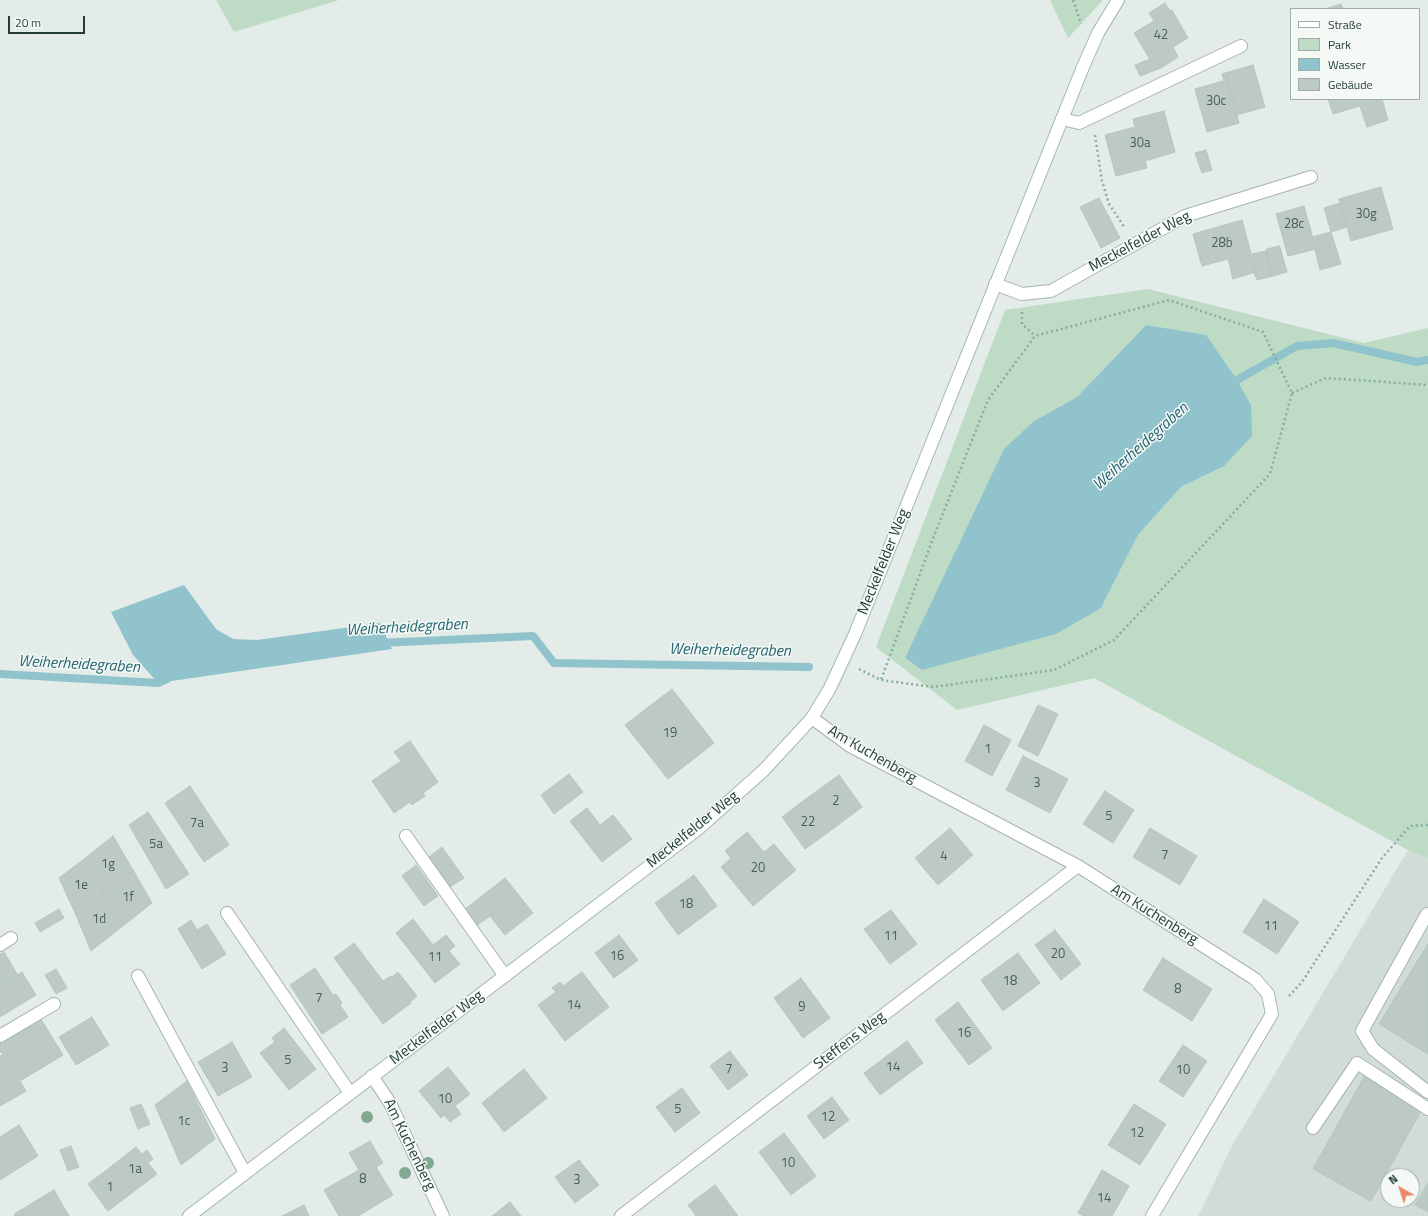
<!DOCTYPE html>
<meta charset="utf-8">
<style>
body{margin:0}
#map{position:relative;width:1428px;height:1216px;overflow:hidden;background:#e3ece8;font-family:"Titillium Web",sans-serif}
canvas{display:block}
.legend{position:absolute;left:1290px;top:8px;width:130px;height:92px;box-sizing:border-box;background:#f4f9f6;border:1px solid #a1ada9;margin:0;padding:5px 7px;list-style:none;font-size:12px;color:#243c36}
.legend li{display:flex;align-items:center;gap:8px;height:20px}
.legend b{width:20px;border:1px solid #a1ada9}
.north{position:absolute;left:1380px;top:1168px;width:40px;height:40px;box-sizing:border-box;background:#f4f9f6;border:1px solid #a1ada9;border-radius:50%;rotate:321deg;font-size:11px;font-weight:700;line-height:16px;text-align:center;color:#243c36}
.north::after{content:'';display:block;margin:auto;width:14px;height:18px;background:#e78767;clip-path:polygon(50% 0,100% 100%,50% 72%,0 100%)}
.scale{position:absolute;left:8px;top:16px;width:77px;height:18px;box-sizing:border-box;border:2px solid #243c36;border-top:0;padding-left:5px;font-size:12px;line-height:14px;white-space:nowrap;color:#243c36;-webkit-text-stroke:3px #f4f9f6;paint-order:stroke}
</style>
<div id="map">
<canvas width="1428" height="1216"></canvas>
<ul class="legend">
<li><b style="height:5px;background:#fff"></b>Straße</li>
<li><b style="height:11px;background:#bedbc6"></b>Park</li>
<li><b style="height:11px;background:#90c3cc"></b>Wasser</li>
<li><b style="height:11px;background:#bcc9c4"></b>Gebäude</li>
</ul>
<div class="north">N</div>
<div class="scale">20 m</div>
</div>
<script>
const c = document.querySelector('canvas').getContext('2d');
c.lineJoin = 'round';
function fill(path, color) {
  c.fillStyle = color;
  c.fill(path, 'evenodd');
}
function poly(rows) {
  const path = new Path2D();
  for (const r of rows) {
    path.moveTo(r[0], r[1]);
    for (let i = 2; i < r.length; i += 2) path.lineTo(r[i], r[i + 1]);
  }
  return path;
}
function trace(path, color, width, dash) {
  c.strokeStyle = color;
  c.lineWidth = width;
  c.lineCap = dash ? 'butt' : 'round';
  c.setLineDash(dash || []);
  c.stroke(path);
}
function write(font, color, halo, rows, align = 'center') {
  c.font = font + ' "Titillium Web",sans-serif';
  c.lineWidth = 3;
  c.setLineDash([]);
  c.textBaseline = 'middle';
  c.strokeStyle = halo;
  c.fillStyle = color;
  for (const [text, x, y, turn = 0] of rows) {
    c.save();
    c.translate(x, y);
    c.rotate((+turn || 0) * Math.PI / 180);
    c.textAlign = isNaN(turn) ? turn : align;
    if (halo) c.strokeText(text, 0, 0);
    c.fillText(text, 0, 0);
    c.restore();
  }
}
const built = poly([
 [1408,850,1428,858,1428,1216,1198,1216,1233,1144],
 [1388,1176,1412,1176,1412,1200,1388,1200]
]);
const green = poly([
 [216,0,339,0,234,32],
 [1050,0,1103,0,1068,38],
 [1148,289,1364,343,1428,328,1428,858,1408,850,1094,678,957,710,876,647,1005,310],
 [1146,325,1224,466,1181,487,1138,535,1101,608,922,670,905,658,1034,421,1077,397]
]);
const water = poly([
 [1146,325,1206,335,1237,380,1251,405,1252,436,1224,466,1181,487,1138,535,1101,608,1056,634,922,670,905,658,1004,449,1034,421,1077,397],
 [184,585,216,629,233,639,257,640,380,623,392,649,158,683,133,655,111,612]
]);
const stream = poly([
 [1229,387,1237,380,1297,346,1333,343,1417,362,1428,360],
 [379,643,533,636,554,663,809,667],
 [0,674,158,683,167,679]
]);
const building = poly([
 [1165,3,1170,11,1172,10,1188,38,1173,47,1178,57,1161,68,1155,58,1151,61,1134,33,1154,21,1149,13,1165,3],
 [1341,4,1343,9,1325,9,1341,4],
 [1155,58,1161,68,1140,76,1135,65,1150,59,1151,61,1155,58],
 [1253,65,1265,107,1237,115,1227,80,1224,81,1222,74,1253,65],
 [1227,80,1239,123,1207,132,1195,89,1227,80],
 [1328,99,1382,99,1388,120,1367,127,1360,106,1333,114,1328,99],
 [1164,111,1175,152,1145,161,1147,168,1116,176,1105,135,1135,127,1133,119,1164,111],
 [1206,150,1212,170,1202,173,1195,153,1206,150],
 [1381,187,1393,229,1351,241,1339,199,1381,187],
 [1099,198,1120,238,1101,248,1080,207,1099,198],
 [1340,203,1347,227,1331,232,1324,208,1340,203],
 [1304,206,1316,249,1288,256,1276,214,1304,206],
 [1242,220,1256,272,1233,279,1228,259,1202,266,1193,234,1242,220],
 [1331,232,1341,264,1320,270,1312,237,1331,232],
 [1279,246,1280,247,1287,272,1273,276,1266,251,1267,249,1279,246],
 [1266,251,1273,276,1257,280,1254,273,1256,272,1252,254,1266,251],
 [672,689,714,743,668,779,625,725,672,689],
 [1038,705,1058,714,1038,756,1018,746,1038,705],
 [984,725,1011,740,992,776,965,761,984,725],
 [410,741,438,782,423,793,425,796,412,805,410,802,394,813,372,781,401,761,394,752,410,741],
 [1023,756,1068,779,1050,813,1006,790,1023,756],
 [569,774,583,792,554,814,541,795,569,774],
 [839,775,862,807,834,828,810,796,839,775],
 [190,786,229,845,204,862,165,803,190,786],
 [1105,791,1134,810,1113,843,1083,824,1105,791],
 [810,796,834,828,805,849,782,817,810,796],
 [587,808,600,825,613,815,632,839,602,862,570,821,587,808],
 [148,812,189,874,166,889,129,825,148,812],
 [950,828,973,855,938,885,915,858,950,828],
 [1150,828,1197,856,1180,885,1133,857,1150,828],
 [747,832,764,852,774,844,796,870,753,906,721,867,731,858,725,851,747,832],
 [113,836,133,870,104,893,83,860,113,836],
 [442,847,464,878,450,887,429,857,442,847],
 [83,860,104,893,76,915,59,878,83,860],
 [416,865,438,896,424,906,402,876,416,865],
 [133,870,152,903,124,925,104,893,133,870],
 [694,875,717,906,678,935,655,903,694,875],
 [505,878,533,913,505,935,490,916,476,926,464,910,505,878],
 [104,893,124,925,91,951,76,915,104,893],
 [1264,899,1299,922,1277,954,1243,932,1264,899],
 [59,909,64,918,40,932,35,923,59,909],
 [891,910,917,944,890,964,864,929,891,910],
 [413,919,433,945,446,935,455,946,449,951,460,964,435,983,396,933,413,919],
 [191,920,197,930,207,924,226,954,202,969,178,929,191,920],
 [1055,930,1081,964,1061,980,1035,945,1055,930],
 [619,935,638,960,614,978,595,953,619,935],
 [354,943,383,981,391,976,392,977,398,972,417,996,410,1002,411,1003,383,1024,334,958,354,943],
 [1428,944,1428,1054,1379,1024,1428,944],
 [4,952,17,974,0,985,0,954,4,952],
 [1018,953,1040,983,1003,1011,981,980,1018,953],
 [1163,958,1212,989,1192,1021,1143,990,1163,958],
 [315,968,333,995,336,994,342,1003,340,1005,348,1017,322,1034,290,985,315,968],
 [56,969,67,988,56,994,45,975,56,969],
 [22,972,36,995,0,1017,0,985,22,972],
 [582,972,609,1007,565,1041,538,1005,556,992,552,988,560,982,563,986,582,972],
 [801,978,830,1018,803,1038,774,998,801,978],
 [958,1002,992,1048,969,1065,935,1020,958,1002],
 [92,1017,109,1045,76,1065,59,1037,92,1017],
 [41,1019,63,1055,20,1081,26,1091,0,1106,0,1056,3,1055,0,1051,0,1043,41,1019],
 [284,1028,316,1069,289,1090,260,1053,275,1042,272,1038,284,1028],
 [907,1041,923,1063,880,1095,864,1073,907,1041],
 [232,1042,252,1077,218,1096,198,1062,232,1042],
 [1183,1045,1207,1061,1183,1097,1159,1081,1183,1045],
 [730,1051,748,1075,728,1090,710,1066,730,1051],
 [448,1067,470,1094,455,1106,461,1114,450,1122,444,1115,441,1118,419,1091,448,1067],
 [524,1069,547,1098,504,1132,482,1103,524,1069],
 [1364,1077,1422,1109,1371,1201,1313,1169,1364,1077],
 [187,1081,215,1139,181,1165,155,1105,187,1081],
 [682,1088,700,1113,675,1132,656,1107,682,1088],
 [832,1097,849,1120,824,1139,807,1116,832,1097],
 [141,1104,150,1124,138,1129,130,1108,141,1104],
 [1134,1104,1166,1124,1140,1165,1108,1145,1134,1104],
 [19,1125,38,1156,0,1180,0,1137,19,1125],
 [784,1133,816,1176,791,1195,759,1152,784,1133],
 [370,1141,383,1163,376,1167,393,1195,358,1216,339,1216,324,1190,359,1170,349,1153,370,1141],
 [71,1146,79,1167,68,1171,60,1150,71,1146],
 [136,1147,142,1154,147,1150,153,1159,148,1163,157,1174,133,1192,113,1165,136,1147],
 [579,1160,599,1185,575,1203,555,1177,579,1160],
 [113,1165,133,1192,108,1211,88,1184,113,1165],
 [1102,1170,1129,1186,1112,1216,1084,1216,1078,1213,1102,1170],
 [1428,1183,1428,1212,1415,1205,1428,1183],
 [715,1185,738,1216,696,1216,688,1205,715,1185],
 [54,1190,69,1216,15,1216,14,1214,54,1190],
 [510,1202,521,1216,492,1216,510,1202],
 [304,1205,309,1216,282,1216,304,1205]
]);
const path = poly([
 [1073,0,1081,24],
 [1095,135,1102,181,1109,204,1125,228],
 [1022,312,1022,324,1035,336],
 [1292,393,1326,378,1428,385],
 [859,669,881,680,933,687,1054,670,1114,640,1270,474,1292,393,1263,332,1169,300,1035,336,988,400,932,541,881,680],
 [1289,996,1302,982,1382,858,1410,826,1428,825]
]);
const service = poly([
 [1062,119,1079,123,1241,46],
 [406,836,505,976],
 [227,913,350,1093],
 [1427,914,1362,1031,1373,1049,1428,1092],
 [0,945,11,938],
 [138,976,245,1173],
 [0,1036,54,1004],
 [1313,1128,1357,1063,1428,1109]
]);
const minor = poly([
 [995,284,1022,294,1051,291,1185,216,1311,177],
 [812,718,850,746,1078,866,1255,979,1268,994,1272,1014,1152,1216],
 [372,1076,390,1103,443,1216],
 [621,1216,1078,866]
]);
const secondary = poly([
 [189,1216,698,829,764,770,812,718,830,688,855,634,1083,67,1098,33,1118,0]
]);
const trees = [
 [367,1117],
 [428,1163],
 [405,1173]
];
const numberNames = [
 ["42",1161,36],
 ["30c",1216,102],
 ["30a",1140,144],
 ["30g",1366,215],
 ["28c",1294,225],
 ["28b",1222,244],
 ["19",670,734],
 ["1",988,750],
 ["3",1037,784],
 ["2",836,802],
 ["5",1109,817],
 ["22",808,823],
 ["7a",197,824],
 ["5a",156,845],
 ["7",1165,856],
 ["4",944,857],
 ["1g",108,865],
 ["20",758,869],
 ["1e",81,886],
 ["1f",128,898],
 ["18",686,905],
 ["1d",99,920],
 ["11",1271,927],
 ["11",891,937],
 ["20",1058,955],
 ["16",617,957],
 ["11",435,958],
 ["18",1010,982],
 ["8",1178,990],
 ["7",319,999],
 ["14",574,1006],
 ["9",802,1008],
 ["16",964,1034],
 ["5",288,1061],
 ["14",893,1068],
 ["3",225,1069],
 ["7",729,1070],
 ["10",1183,1071],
 ["10",445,1100],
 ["5",678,1110],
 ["12",828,1118],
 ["1c",184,1122],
 ["12",1137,1134],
 ["10",788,1164],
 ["1a",135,1170],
 ["8",363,1180],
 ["3",577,1181],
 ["1",110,1188],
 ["14",1104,1199]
];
const streetNames = [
 ["Meckelfelder Weg",1140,242,-28],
 ["Meckelfelder Weg",884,562,-68],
 ["Am Kuchenberg",872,755,30],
 ["Meckelfelder Weg",693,830,-39],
 ["Am Kuchenberg",1154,915,32],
 ["Meckelfelder Weg",437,1028,-37],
 ["Steffens Weg",850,1041,-37],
 ["Am Kuchenberg",409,1145,64]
];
const waterNames = [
 ["Weiherheidegraben",1141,447,-42],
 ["Weiherheidegraben",407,628,-3],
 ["Weiherheidegraben",730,651,1],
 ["Weiherheidegraben",79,665,3]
];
fill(built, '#d2dcd7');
fill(green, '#bedbc6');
fill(water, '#90c3cc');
trace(stream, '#90c3cc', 8);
fill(building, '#bcc9c4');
trace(building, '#b6c5bf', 1);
trace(service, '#a6b4af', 14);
trace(minor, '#a6b4af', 14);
trace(secondary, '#a3b7b0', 14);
trace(path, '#86ada1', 2.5, [2, 3]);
trace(service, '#fff', 12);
trace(minor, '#fff', 12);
trace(secondary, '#fff', 12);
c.fillStyle = '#82a891';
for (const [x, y] of trees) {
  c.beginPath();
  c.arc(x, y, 6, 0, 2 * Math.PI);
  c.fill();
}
write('13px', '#4a5f5a', null, numberNames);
write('15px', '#243c36', '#f4f9f6', streetNames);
write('italic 16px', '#236573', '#f4f9f6', waterNames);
</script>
